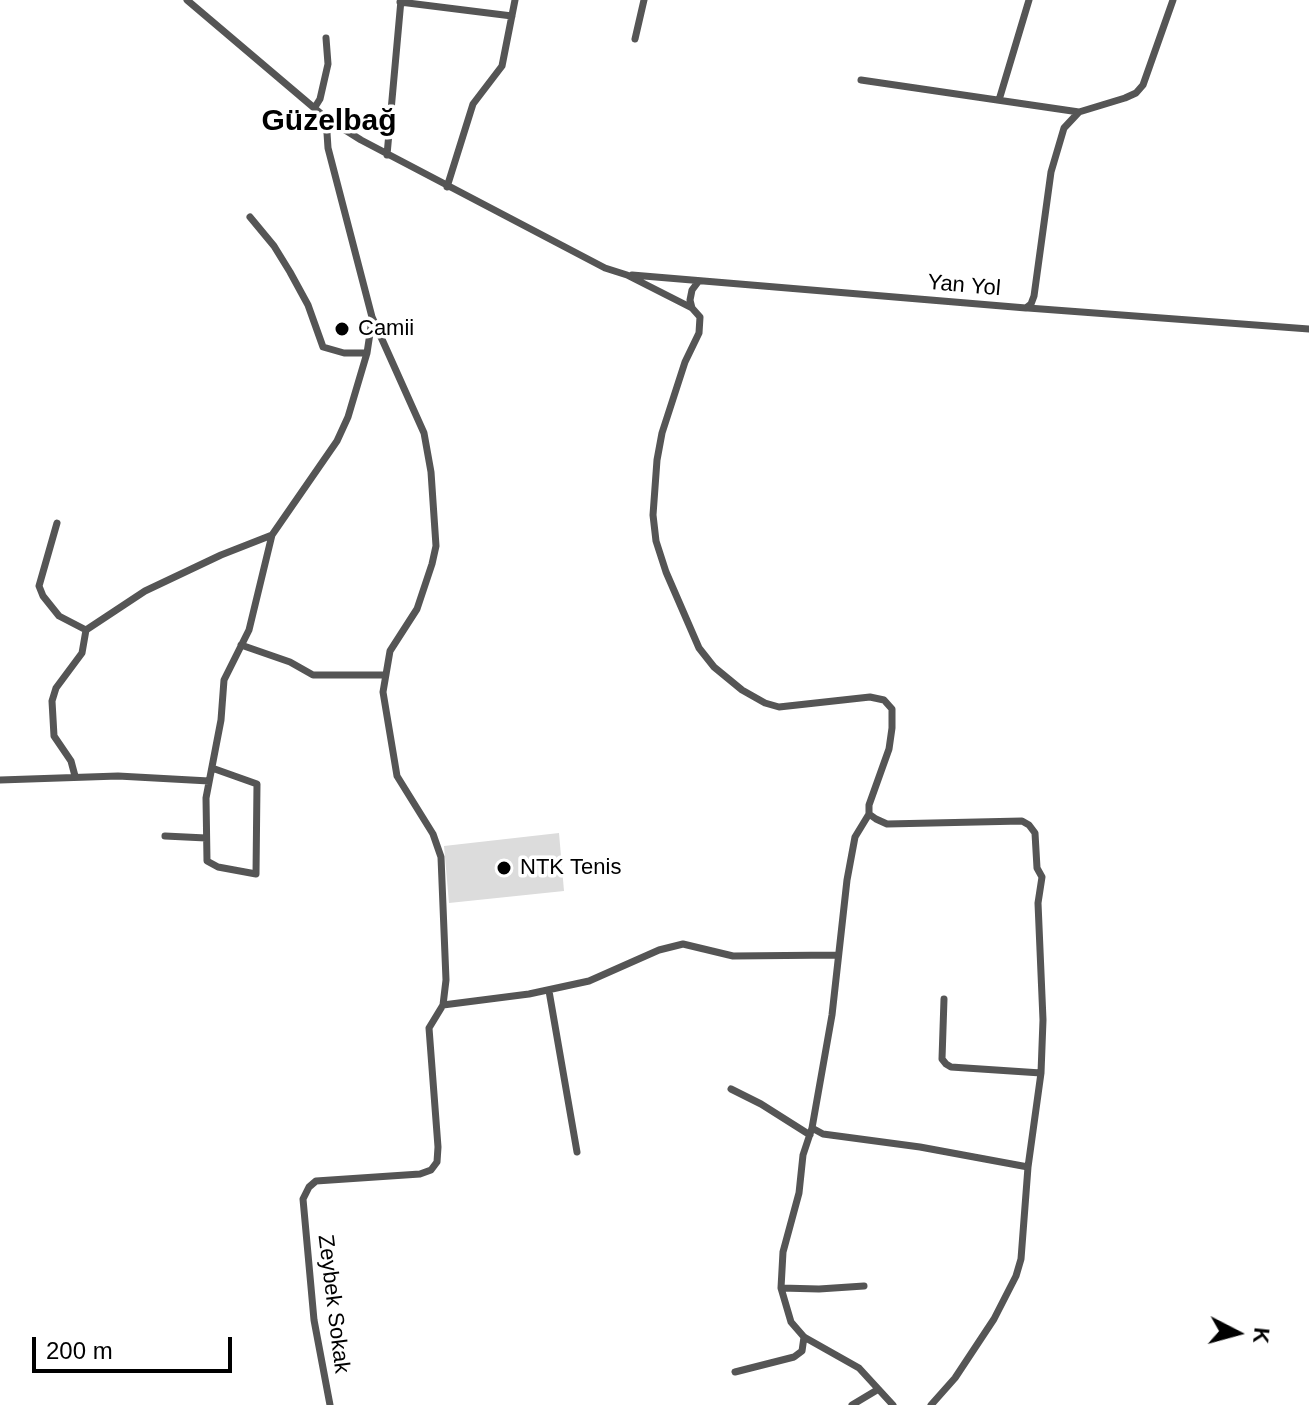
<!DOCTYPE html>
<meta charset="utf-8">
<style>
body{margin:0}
#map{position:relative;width:1309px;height:1405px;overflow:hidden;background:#fff;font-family:Arial,sans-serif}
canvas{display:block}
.north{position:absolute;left:1197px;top:1293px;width:80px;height:80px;-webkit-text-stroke:6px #fff;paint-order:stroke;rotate:96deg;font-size:22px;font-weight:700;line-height:32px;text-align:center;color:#000}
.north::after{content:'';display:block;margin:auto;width:28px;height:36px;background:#000;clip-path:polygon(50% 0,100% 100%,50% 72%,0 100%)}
.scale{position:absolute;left:32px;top:1337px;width:200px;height:36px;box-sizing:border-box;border:4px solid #000;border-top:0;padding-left:10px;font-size:24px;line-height:28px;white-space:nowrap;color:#000;-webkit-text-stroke:6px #fff;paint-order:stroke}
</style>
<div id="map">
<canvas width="1309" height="1405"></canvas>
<div class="north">K</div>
<div class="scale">200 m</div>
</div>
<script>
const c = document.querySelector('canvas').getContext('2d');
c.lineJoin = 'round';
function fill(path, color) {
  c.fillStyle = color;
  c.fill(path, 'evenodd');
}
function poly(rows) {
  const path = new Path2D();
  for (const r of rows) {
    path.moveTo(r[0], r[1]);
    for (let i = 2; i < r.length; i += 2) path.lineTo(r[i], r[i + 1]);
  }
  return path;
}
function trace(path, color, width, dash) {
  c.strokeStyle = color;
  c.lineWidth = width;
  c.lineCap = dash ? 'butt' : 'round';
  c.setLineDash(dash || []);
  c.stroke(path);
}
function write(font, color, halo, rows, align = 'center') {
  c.font = font + ' Arial,sans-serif';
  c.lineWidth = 7;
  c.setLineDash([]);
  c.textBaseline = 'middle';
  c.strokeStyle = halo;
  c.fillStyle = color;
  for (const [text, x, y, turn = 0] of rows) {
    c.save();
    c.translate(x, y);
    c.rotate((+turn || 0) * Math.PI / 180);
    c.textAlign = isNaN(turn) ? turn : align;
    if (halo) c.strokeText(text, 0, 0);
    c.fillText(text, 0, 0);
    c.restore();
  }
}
const green = poly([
 [559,833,564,891,449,903,444,846]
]);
const minor = poly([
 [187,0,326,118,361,140,605,268,627,275,692,308,700,317,699,333,685,362,662,433,657,460,653,515,656,541,666,572,699,648,714,667,742,690,765,703,779,707,870,697,884,700,892,709,892,728,889,749,869,805,869,814,876,819,887,824,1022,821,1029,825,1035,833,1037,868,1042,877,1038,903,1043,1020,1041,1073,1028,1167],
 [400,2,512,16],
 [635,39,644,0],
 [861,80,1079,112],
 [999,100,1029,0],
 [315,107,320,99,328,64,326,38],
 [326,118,328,148,372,317,424,433,431,472,436,546,432,564,417,609,390,651,383,692,397,776,433,834,441,857,446,980,443,1005,429,1028,438,1147,437,1162,431,1170,420,1174,316,1181,309,1187,303,1199,314,1320,330,1405],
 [387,155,401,0],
 [447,187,473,104,502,66,515,0],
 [250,217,274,246,290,272,308,305,323,347,344,353,367,353],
 [632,275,1026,308,1031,304,1034,296,1051,172,1064,128,1079,112,1125,98,1136,93,1143,85,1173,0],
 [692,308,690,300,692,290,698,282],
 [1028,308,1309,329],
 [57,523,39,586,43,596,59,616,86,630],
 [241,645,290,662,313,675,384,675],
 [212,768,257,784,256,874,218,867,207,861,206,798,221,720,224,680,249,630,272,535],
 [75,776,71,761,54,736,52,701,56,688,82,653,86,630,145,591,221,555,272,535,337,441,348,417,367,353,372,320],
 [0,780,118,776,209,781],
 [869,814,855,837,847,880,832,1015,812,1128,823,1134,920,1147,1028,1167,1021,1259,1016,1276,994,1319,955,1378,931,1405],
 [165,836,206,838],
 [549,991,577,1152],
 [944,999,942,1059,946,1064,951,1067,1041,1073],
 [443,1005,529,994,589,981,659,950,683,944,733,956,838,955],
 [731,1089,761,1104,810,1135],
 [812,1128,803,1155,799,1193,783,1252,781,1288,791,1322,804,1337,859,1368,893,1405],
 [781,1288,819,1289,864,1286],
 [735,1372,794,1357,802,1351,804,1337],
 [852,1405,877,1390]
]);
const markers = [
 [342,329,8,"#000"],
 [504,868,8,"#000"]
];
const streetNames = [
 ["Yan Yol",964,286,5],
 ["Zeybek Sokak",333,1304,83]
];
const poiNames = [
 ["Camii",358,329],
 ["NTK Tenis",520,868]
];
const districtNames = [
 ["Güzelbağ",329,122]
];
fill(green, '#dcdcdc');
trace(minor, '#555', 7);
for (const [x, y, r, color] of markers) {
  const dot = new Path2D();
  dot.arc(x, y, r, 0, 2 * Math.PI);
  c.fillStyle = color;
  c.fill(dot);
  trace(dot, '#fff', 3);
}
write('22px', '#000', '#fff', streetNames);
write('22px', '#000', '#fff', poiNames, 'left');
write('bold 30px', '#000', '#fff', districtNames);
</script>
